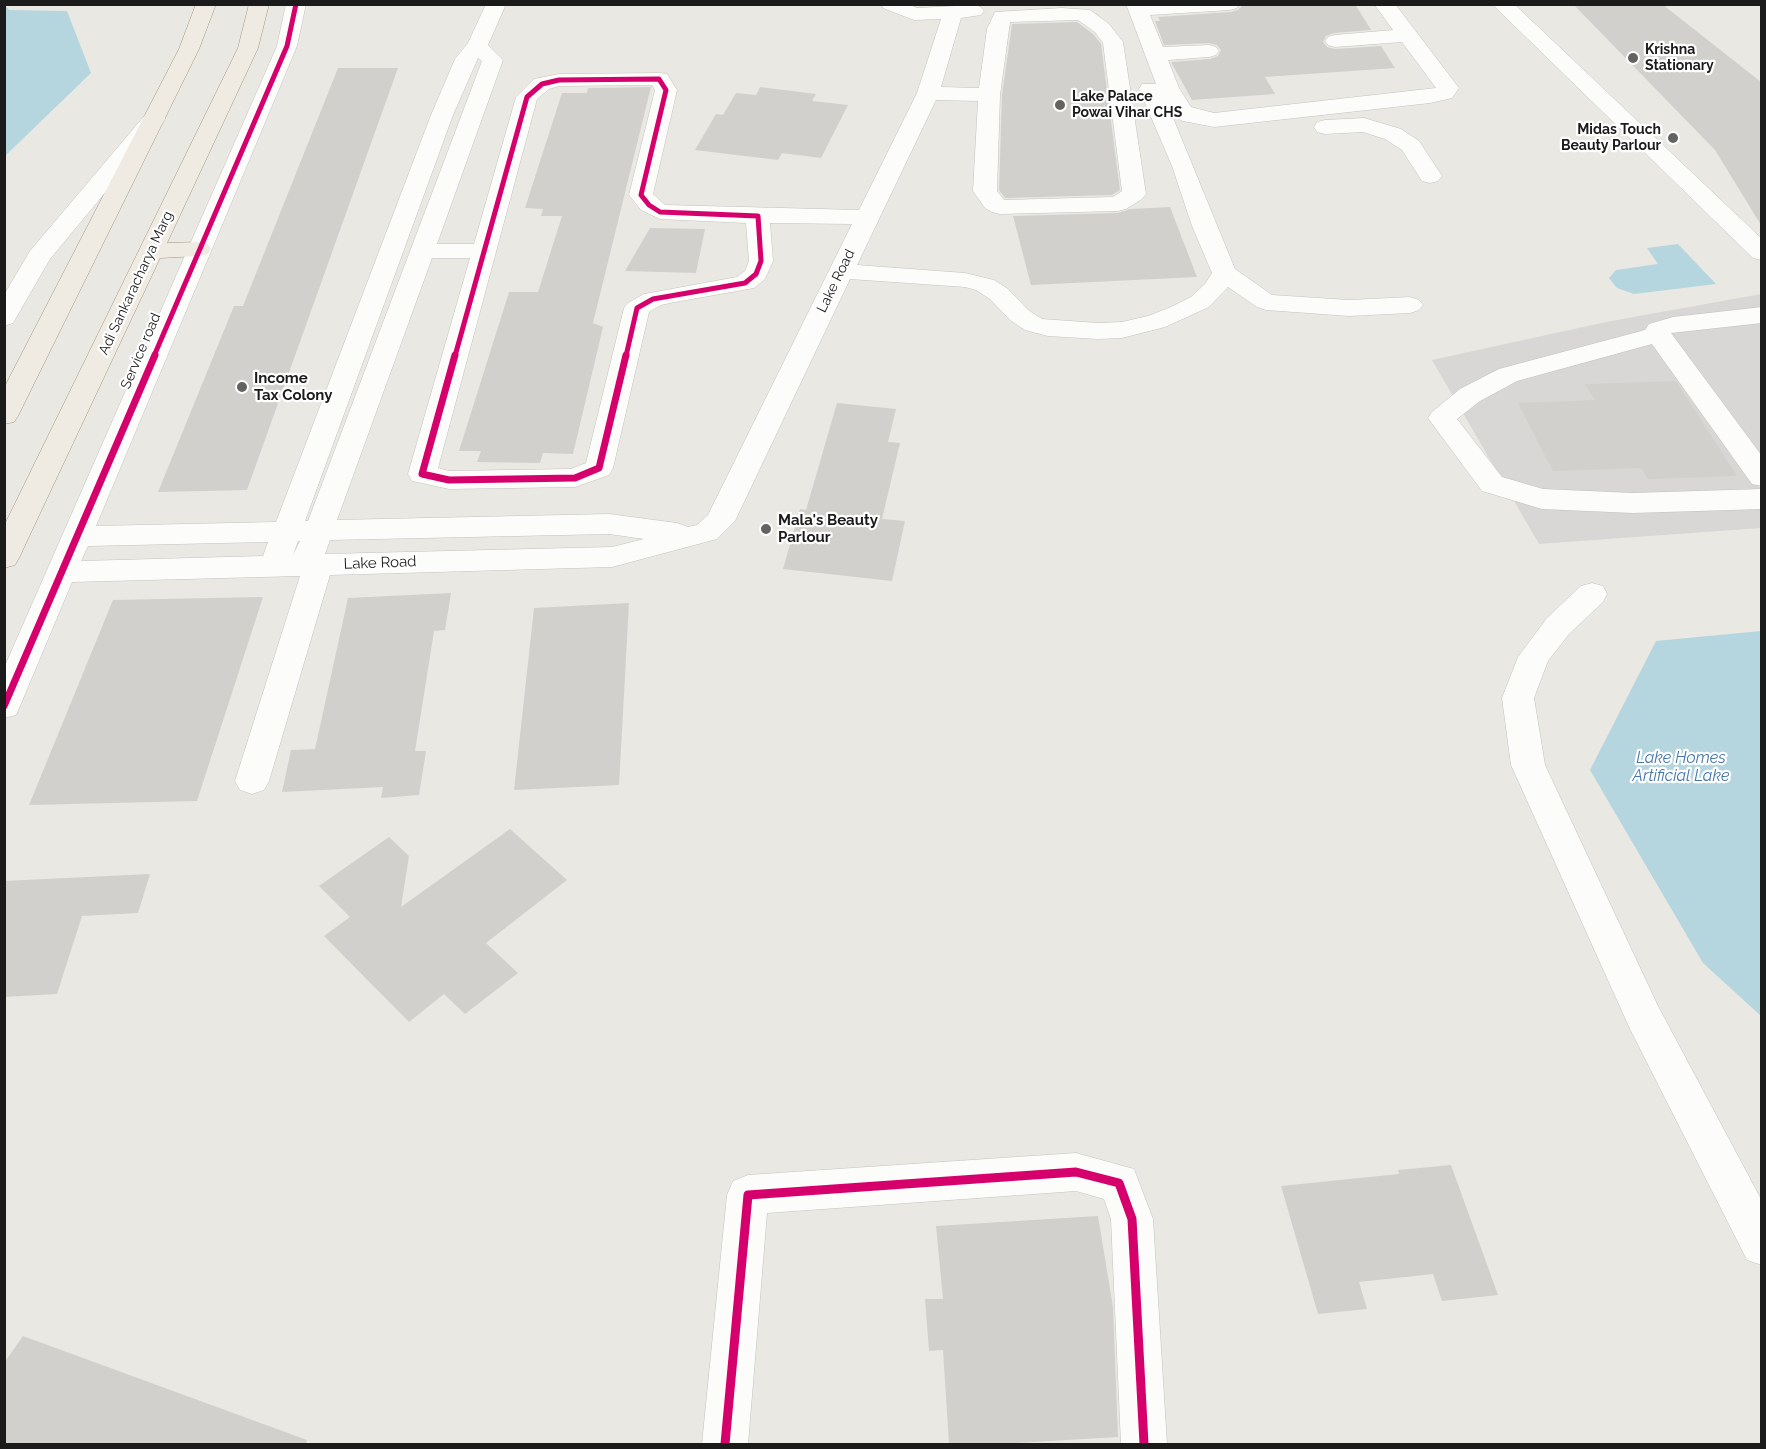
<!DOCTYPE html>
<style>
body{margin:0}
#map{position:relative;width:1766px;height:1449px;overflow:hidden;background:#eae8e3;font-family:Raleway,sans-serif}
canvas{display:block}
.frame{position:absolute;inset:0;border:6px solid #1b1b1b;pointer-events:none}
</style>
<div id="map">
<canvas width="1766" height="1449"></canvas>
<div class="frame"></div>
</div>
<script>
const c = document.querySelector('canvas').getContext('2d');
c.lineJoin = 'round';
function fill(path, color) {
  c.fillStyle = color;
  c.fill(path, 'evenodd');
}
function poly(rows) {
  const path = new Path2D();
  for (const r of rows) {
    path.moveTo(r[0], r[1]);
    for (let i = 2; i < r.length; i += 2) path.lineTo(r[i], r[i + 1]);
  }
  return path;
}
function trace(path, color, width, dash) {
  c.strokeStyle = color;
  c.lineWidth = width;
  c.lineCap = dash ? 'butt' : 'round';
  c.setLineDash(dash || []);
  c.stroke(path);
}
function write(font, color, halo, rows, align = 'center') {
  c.font = font + ' Raleway,sans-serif';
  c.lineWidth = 4.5;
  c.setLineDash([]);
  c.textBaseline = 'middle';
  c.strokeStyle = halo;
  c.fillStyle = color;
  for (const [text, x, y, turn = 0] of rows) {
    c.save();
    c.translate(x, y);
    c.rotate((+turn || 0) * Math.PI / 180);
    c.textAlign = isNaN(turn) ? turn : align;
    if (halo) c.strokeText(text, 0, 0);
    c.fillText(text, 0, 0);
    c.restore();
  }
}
const residential = poly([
 [1761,294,1761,528,1539,544,1432,360,1606,322]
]);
const water = poly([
 [5,5,9,10,67,11,91,73,5,156],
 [1678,244,1716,284,1634,294,1617,288,1609,278,1616,270,1658,264,1647,248],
 [1761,631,1762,631,1761,1016,1703,963,1590,770,1656,641]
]);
const building = poly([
 [1257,4,1355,4,1371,30,1334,33,1326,36,1323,42,1327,47,1335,49,1381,46,1395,68,1265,77,1275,94,1192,100,1171,62,1210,59,1218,56,1221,50,1217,45,1209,43,1164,45,1155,21,1160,21,1158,17,1231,12,1238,10,1242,6],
 [1573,4,1662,4,1761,82,1761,225,1715,150],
 [1077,22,1093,34,1101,44,1120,190,1112,195,1005,198,999,190,1002,95,1012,24],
 [338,68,398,68,247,490,158,492,234,306,243,306],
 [651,87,593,323,603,327,573,454,543,453,540,463,477,462,481,451,459,451,509,292,538,292,562,216,541,216,543,209,525,208,562,93,587,93,588,88],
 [760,87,816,94,812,101,848,105,821,158,782,153,778,160,695,150,716,114,723,115,736,93,756,95],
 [1170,207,1197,277,1031,285,1013,216,1118,213,1130,209],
 [650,228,705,229,696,273,625,271],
 [1676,381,1737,476,1648,479,1641,468,1553,471,1518,403,1595,400,1585,384],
 [837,403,896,409,888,442,900,443,882,519,905,521,892,581,783,569,800,509,806,510],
 [451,593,445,630,434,631,415,751,426,751,419,795,381,798,383,787,282,792,291,750,315,749,348,598],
 [263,597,197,801,29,805,113,600],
 [629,603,619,785,514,790,534,608],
 [510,829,567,880,486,943,518,973,465,1014,444,994,409,1022,324,936,350,917,319,886,389,837,409,856,401,907],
 [150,874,138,913,82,916,57,994,4,997,4,881],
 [1451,1165,1498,1295,1442,1301,1433,1274,1359,1282,1367,1309,1318,1314,1281,1186,1399,1174,1398,1170],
 [1098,1216,1113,1307,1118,1437,999,1444,949,1444,943,1350,929,1351,925,1299,943,1299,936,1226],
 [23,1336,307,1440,306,1444,4,1444,4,1363]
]);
const minor = poly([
 [286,4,306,4,297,46,96,526,276,522,431,115,455,59,468,43,486,4,506,4,488,45,503,60,437,244,474,244,516,97,534,79,559,74,659,73,667,74,677,90,653,194,665,205,859,210,917,93,941,19,914,20,883,8,880,4,908,4,917,8,974,5,981,7,984,11,981,15,961,18,941,87,979,88,987,29,995,12,1062,8,1090,10,1109,24,1123,42,1146,194,1142,199,1126,209,1118,211,1000,214,992,212,985,208,973,191,978,101,936,100,857,265,965,273,994,280,1008,289,1028,310,1042,319,1098,323,1122,322,1148,316,1171,307,1191,297,1205,284,1212,273,1192,226,1172,166,1139,89,1142,84,1156,84,1126,4,1240,4,1237,8,1230,10,1150,15,1163,47,1209,45,1216,47,1219,51,1216,55,1209,57,1168,60,1179,88,1191,107,1214,113,1436,88,1402,42,1335,47,1328,45,1325,41,1328,37,1335,35,1393,30,1374,4,1395,4,1459,88,1452,98,1430,103,1214,127,1183,121,1175,117,1169,108,1235,269,1272,295,1349,300,1410,297,1419,300,1423,305,1419,310,1410,313,1349,316,1266,310,1257,307,1228,287,1209,307,1165,327,1122,338,1098,339,1048,336,1025,330,1010,320,990,299,976,290,965,287,850,279,735,521,717,539,612,567,330,575,269,781,264,790,252,794,240,790,235,781,300,576,72,582,20,706,16,715,4,718,4,668,277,46,286,4],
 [1078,20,1095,32,1103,43,1122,191,1113,197,1004,200,997,191,1000,95,1010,22,1078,20],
 [478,58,482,61,308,521,305,521,453,115,478,58],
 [652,85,655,90,629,195,641,210,660,219,746,223,749,261,745,271,737,277,644,294,628,303,624,308,586,463,571,469,449,471,438,468,537,99,549,89,559,86,652,85],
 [770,223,852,224,708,515,697,525,688,527,677,523,609,514,337,520,432,258,470,258,408,474,412,481,449,489,575,487,609,475,613,468,649,312,661,305,675,302,754,288,765,279,773,261,770,223],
 [609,534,644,539,612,547,325,554,330,540,609,534],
 [298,541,300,541,293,555,298,541],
 [268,542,263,556,81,561,88,546,268,542],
 [1492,4,1514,4,1762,239,1762,260,1753,258,1492,4],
 [154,112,162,114,165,119,162,124,50,259,13,323,4,326,4,295,30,251,146,114,154,112],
 [1364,118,1401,129,1419,141,1442,176,1438,181,1430,183,1422,181,1402,150,1385,139,1363,132,1325,134,1317,132,1314,127,1317,122,1325,120,1364,118],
 [1762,307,1762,323,1671,333,1762,456,1762,486,1752,484,1652,344,1517,381,1480,401,1457,419,1502,477,1543,489,1633,493,1762,489,1762,509,1633,513,1542,509,1482,491,1428,418,1432,412,1460,389,1499,369,1645,330,1649,324,1673,317,1762,307],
 [1592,583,1603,586,1607,594,1603,602,1569,634,1548,661,1534,698,1545,765,1658,1006,1762,1201,1762,1265,1747,1260,1630,1029,1511,765,1502,698,1518,657,1547,618,1581,586,1592,583],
 [1076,1153,1134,1169,1153,1219,1167,1444,1121,1444,1111,1219,1104,1199,1076,1191,767,1213,748,1444,702,1444,727,1195,733,1181,748,1175,1076,1153]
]);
const major = poly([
 [196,4,216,4,199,49,18,416,14,422,4,424,4,388,179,49,196,4],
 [249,4,269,4,258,48,167,243,199,242,208,244,211,249,208,254,199,256,160,258,19,558,15,565,4,568,4,526,238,48,249,4]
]);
const cyclewayFar2 = poly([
 [154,356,287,46,296,4],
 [455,356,527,97,542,84,559,80,659,79,666,90,641,195,649,205,660,212,758,216,761,261,756,274,745,283,653,299,637,308,626,356]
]);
const cyclewayFar1 = poly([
 [455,355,422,474,449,480,575,478,599,468,626,355],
 [4,706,155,355]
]);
const cycleway = poly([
 [725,1444,748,1195,1076,1172,1119,1183,1132,1219,1144,1444]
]);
const markers = [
 [1633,58,6,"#636361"],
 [1060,105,6,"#636361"],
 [1673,138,6,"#636361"],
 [242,387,6,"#636361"],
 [766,529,6,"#636361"]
];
const farPoinames = [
 ["Krishna",1645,50],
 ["Stationary",1645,66],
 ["Lake Palace",1072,97],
 ["Powai Vihar CHS",1072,113],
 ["Midas Touch",1661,130,"right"],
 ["Beauty Parlour",1661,146,"right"]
];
const farStreetnames = [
 ["Lake Road",836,281,-64],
 ["Adi Sankaracharya Marg",136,283,-65],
 ["Service road",141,351,-67]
];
const poiNames = [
 ["Income",254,378],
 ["Tax Colony",254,395],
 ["Mala's Beauty",778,520],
 ["Parlour",778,537]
];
const streetNames = [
 ["Lake Road",380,563,-2]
];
const waterNames = [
 ["Lake Homes",1681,758],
 ["Artificial Lake",1681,776]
];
fill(residential, '#d9d7d5');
fill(water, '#b5d5df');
fill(building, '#d2d0cc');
trace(minor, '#c2c2bf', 1);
trace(major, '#a09680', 1);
fill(minor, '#fcfcfb');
fill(major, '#f0ebe2');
trace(cyclewayFar2, '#d6006c', 5);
trace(cyclewayFar1, '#d6006c', 7);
trace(cycleway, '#d6006c', 9);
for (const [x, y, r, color] of markers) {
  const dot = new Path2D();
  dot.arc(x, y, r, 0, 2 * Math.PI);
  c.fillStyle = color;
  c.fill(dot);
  trace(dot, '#fff', 2);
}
write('bold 14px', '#1b1b1b', '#fff', farPoinames, 'left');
write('14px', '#1b1b1b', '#fff', farStreetnames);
write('bold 15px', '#1b1b1b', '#fff', poiNames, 'left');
write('15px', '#1b1b1b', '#fff', streetNames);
write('italic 16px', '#4576ad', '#fff', waterNames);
</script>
